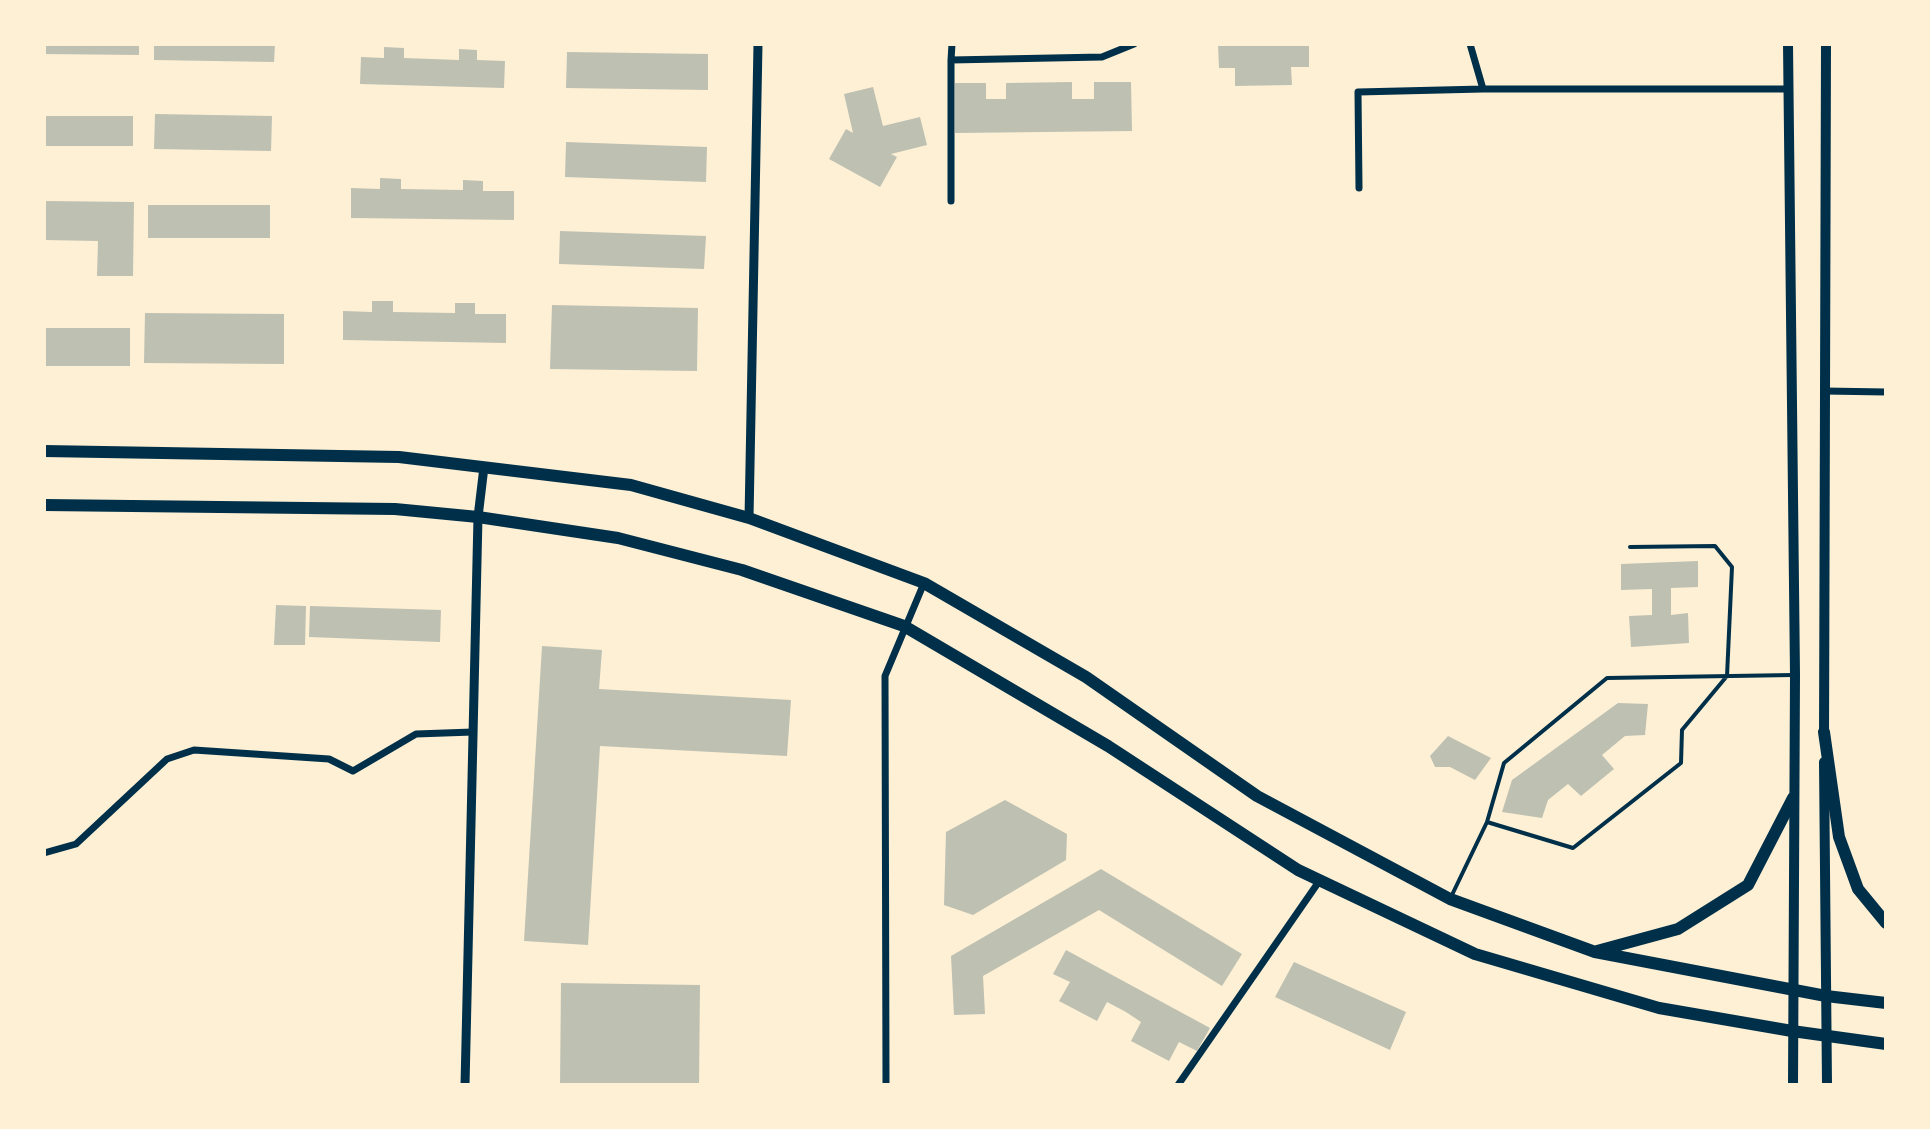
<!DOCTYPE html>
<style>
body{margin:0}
#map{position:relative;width:1930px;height:1129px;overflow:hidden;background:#fdf0d5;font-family:"Exo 2",sans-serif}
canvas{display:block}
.frame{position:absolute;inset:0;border:46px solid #fdf0d5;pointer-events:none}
</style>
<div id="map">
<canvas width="1930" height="1129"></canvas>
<div class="frame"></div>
</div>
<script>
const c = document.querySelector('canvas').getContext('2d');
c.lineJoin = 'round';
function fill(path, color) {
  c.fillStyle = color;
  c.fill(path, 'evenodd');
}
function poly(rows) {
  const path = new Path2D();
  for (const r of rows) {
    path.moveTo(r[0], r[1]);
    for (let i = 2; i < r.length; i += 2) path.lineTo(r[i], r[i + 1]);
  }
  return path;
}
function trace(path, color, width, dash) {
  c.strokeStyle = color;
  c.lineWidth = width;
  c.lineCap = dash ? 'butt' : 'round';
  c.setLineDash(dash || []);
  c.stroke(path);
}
const building = poly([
 [44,44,139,44,139,55,44,54],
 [154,44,275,44,274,62,154,60],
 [1218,44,1309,44,1309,67,1291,67,1292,85,1235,86,1235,68,1219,68],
 [384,47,404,48,404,58,459,60,459,49,477,50,477,60,505,61,504,88,360,84,361,57,384,58],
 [567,52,708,54,708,90,566,88],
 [1072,82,1072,99,1094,99,1094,82,1131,82,1132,131,955,133,955,83,986,83,986,99,1006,99,1006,83],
 [873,87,883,126,920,117,927,145,891,154,897,157,880,187,829,159,846,129,853,133,844,94],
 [155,114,272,116,271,151,154,149],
 [44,116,133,116,133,146,44,146],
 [566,142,707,147,706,182,565,177],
 [380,178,401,179,401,189,463,190,463,180,483,181,483,191,514,191,514,220,351,218,351,188,380,189],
 [44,201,134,202,133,276,97,276,98,241,44,240],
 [148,205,270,205,270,238,148,238],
 [560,231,706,236,704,269,559,264],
 [372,301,393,301,393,312,455,313,455,303,475,303,475,314,506,314,506,343,343,340,343,311,372,312],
 [552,305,698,308,697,371,550,369],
 [145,313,284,314,284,364,144,363],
 [44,328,130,328,130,366,44,366],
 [1698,561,1698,587,1671,588,1671,615,1688,613,1689,643,1631,647,1629,616,1652,615,1652,589,1621,590,1621,564],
 [276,605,306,606,305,645,274,645],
 [310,606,441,610,440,642,309,637],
 [542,646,602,650,599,689,791,700,787,756,600,746,588,945,524,941],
 [1618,703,1648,704,1645,735,1625,736,1602,755,1614,769,1581,796,1568,784,1548,800,1542,818,1502,812,1512,780],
 [1448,736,1491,758,1475,780,1450,767,1435,767,1430,756],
 [1005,800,1067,834,1066,860,973,915,944,905,946,832],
 [1101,869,1242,954,1222,986,1099,910,983,976,985,1014,954,1015,951,956],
 [1066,950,1210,1028,1197,1051,1179,1042,1169,1061,1131,1041,1141,1022,1126,1012,1107,1002,1097,1021,1059,1001,1070,982,1053,974],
 [1294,962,1406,1012,1390,1050,1275,997],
 [561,983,700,985,699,1085,560,1085]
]);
const service = poly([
 [1487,822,1573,848,1681,763,1682,730,1727,676,1732,567,1715,546,1630,547],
 [1451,897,1487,822,1504,763,1607,678,1793,675]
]);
const minor = poly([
 [1470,44,1483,89,1788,89],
 [951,60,952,44],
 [1359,188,1358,92,1483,89],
 [951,201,951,60,1102,57,1134,44],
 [1824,391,1886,392],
 [44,853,76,844,167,759,194,750,329,759,353,771,416,734,473,732],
 [886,1085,885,676,924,583],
 [1178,1085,1320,880]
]);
const tertiary = poly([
 [749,518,758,44],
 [465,1085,478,517,484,467]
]);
const secondary = poly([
 [1788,44,1795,675,1793,1085],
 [1824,738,1826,44],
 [1824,762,1827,1085]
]);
const trunk = poly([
 [44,451,399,457,631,485,749,518,924,583,1086,677,1257,796,1450,899,1595,952,1826,996,1886,1003],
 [44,505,395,509,478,517,618,538,742,570,904,626,1108,746,1298,870,1475,954,1659,1008,1792,1031,1886,1044],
 [1824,732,1839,837,1858,889,1886,923],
 [1597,951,1678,929,1748,885,1793,798]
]);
fill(building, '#bec0b2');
trace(service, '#003049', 4);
trace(minor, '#003049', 7);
trace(tertiary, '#003049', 9);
trace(secondary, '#003049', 10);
trace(trunk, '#003049', 12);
</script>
